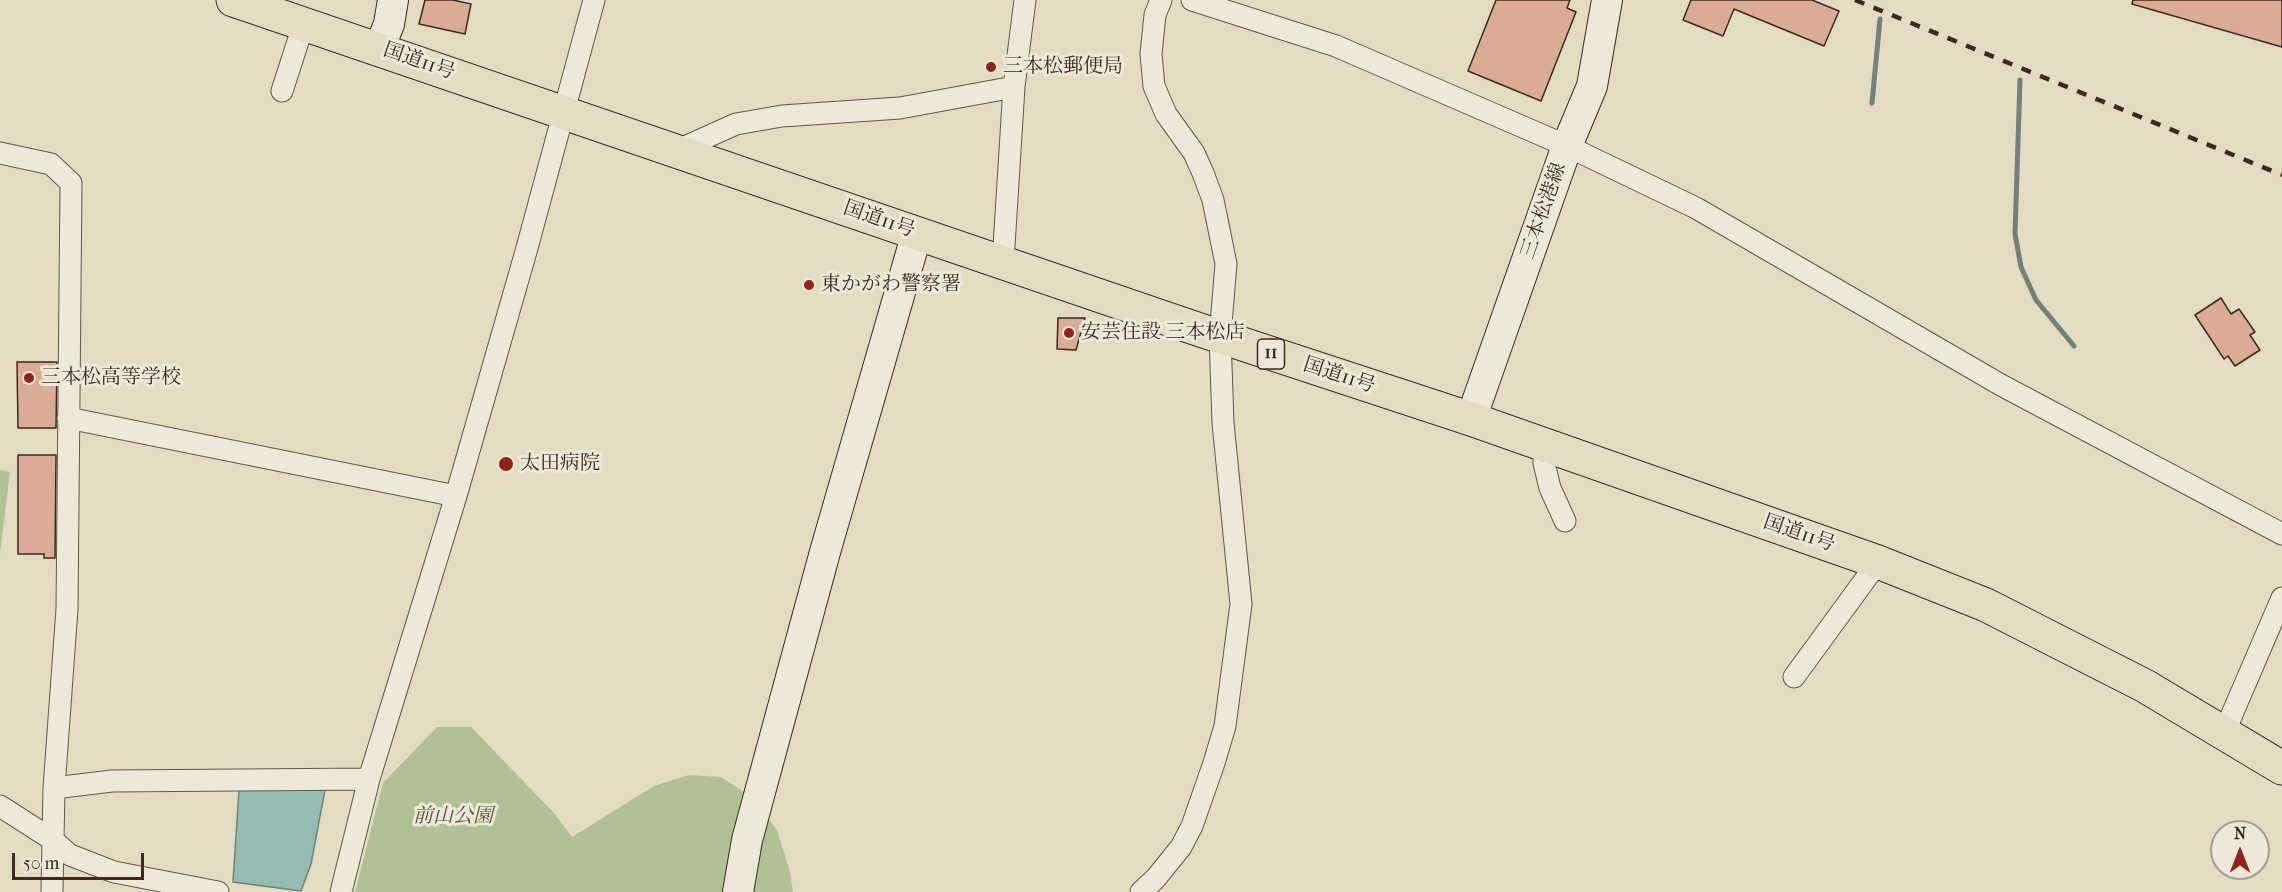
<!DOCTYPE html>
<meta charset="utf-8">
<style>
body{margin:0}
#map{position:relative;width:2282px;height:892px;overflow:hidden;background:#e3dcc2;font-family:"IM FELL French Canon",serif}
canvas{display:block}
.north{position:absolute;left:2210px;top:820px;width:60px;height:60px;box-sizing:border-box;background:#ede8d7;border:2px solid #a79c8e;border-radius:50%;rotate:0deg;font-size:16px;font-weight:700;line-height:24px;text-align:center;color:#3d2920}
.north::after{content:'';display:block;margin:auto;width:21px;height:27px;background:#8f2418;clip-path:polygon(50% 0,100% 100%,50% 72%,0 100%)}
.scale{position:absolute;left:12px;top:853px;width:132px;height:27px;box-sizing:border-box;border:3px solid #3d2920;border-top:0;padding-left:8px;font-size:18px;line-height:21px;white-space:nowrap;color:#3d2920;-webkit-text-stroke:4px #ede8d7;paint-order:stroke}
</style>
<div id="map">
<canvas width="2282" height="892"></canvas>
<div class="north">N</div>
<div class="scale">50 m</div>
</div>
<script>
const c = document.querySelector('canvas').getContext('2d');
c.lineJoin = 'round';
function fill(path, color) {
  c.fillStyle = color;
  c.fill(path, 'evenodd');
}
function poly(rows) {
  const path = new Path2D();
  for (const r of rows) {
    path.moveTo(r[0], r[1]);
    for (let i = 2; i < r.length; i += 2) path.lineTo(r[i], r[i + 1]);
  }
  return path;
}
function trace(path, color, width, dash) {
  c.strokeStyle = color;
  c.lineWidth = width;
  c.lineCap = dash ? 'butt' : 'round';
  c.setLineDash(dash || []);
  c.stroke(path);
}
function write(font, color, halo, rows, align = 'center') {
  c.font = font + ' "IM FELL French Canon","Noto Serif JP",serif';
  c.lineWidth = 6;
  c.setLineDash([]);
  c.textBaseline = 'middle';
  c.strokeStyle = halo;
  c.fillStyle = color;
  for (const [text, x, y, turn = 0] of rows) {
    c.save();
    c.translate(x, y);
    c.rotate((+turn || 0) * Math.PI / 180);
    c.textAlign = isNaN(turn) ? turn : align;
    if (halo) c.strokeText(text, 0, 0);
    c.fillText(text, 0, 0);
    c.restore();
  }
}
const green = poly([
 [0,470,10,472,0,553],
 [437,727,471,727,554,813,572,837,654,786,689,775,721,777,752,797,777,830,790,872,793,892,355,892,383,783]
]);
const water = poly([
 [239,790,325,790,311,864,301,891,233,882,239,790]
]);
const stream = poly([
 [2020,80,2015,234,2021,267,2036,300,2074,346],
 [1872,103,1880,19]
]);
const building = poly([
 [425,0,453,0,471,4,465,34,419,24,425,0],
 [1496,0,1570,0,1567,8,1576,12,1541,101,1468,71,1496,0],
 [1691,0,1812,0,1839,11,1824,46,1734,9,1723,36,1683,20,1691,0],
 [2133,0,2282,0,2282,47,2132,4,2133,0],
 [2221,298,2231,314,2239,309,2255,332,2250,335,2260,350,2235,366,2228,356,2224,359,2195,315,2221,298],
 [1058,318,1085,318,1076,350,1057,349,1058,318],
 [17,362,57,362,56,428,18,428,17,362],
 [18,455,56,455,55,558,44,558,44,554,18,554,18,455]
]);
const street = poly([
 [1192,0,1336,46,1567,146,1696,208,2001,385,2282,534],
 [282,91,304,23],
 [678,150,736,124,782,116,900,108,1014,87],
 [0,153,51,164,71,183,67,609,54,788,52,892],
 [1003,262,1014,87,1025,0],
 [68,418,456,496],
 [1544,446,1544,463,1550,488,1565,521],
 [1794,677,1878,562],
 [2224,733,2282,598],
 [54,788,112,781,369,779],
 [0,806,53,840,70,855,114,872,218,892],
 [341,892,369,779,456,496,527,248,594,0],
 [1141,892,1156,878,1181,847,1192,826,1214,763,1225,726,1241,604,1223,423,1220,336,1226,264,1213,200,1203,173,1194,153,1166,114,1154,86,1151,54,1155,15,1161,0]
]);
const secondary = poly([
 [379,49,389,24,393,0],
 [1471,419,1567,146,1592,86,1607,0],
 [738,892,747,840,825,552,917,233]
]);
const highway = poly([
 [233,0,1203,331,1471,419,1878,562,1986,605,2145,686,2282,768]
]);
const rail = poly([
 [1855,0,2282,175]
]);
const markers = [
 [991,67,6,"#8f2418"],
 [809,285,6,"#8f2418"],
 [1069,333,6,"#8f2418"],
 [29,378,6,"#8f2418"],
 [506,464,8,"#8f2418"]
];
const shields = [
 [1271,354,27]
];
const shieldNames = [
 ["11",1271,354]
];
const streetNames = [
 ["国道11号",419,62,19],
 ["三本松港線",1544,211,-71],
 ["国道11号",879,220,19],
 ["国道11号",1339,376,18],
 ["国道11号",1799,534,19]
];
const poiNames = [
 ["三本松郵便局",1003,67],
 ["東かがわ警察署",821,285],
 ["安芸住設 三本松店",1081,333],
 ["三本松高等学校",41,378],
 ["太田病院",520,464]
];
const parkNames = [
 ["前山公園",453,817]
];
fill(green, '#b0c196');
fill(water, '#95bcb4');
trace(water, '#728179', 1.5);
trace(stream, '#728179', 5);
fill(building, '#d9ac93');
trace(building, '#3d2920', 1.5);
trace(street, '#665648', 23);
trace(secondary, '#3d2920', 32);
trace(highway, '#3d2920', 35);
trace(street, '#ede8d7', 21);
trace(secondary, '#ede8d7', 30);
trace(highway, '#e3dcc2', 33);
trace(rail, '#3d2920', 4.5, [10, 10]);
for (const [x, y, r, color] of markers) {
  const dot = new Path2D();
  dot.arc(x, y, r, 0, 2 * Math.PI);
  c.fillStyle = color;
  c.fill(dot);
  trace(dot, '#ede8d7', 2);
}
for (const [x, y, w] of shields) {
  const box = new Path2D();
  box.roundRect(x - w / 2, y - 15, w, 30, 4.5);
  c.fillStyle = '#ede8d7';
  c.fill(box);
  trace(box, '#3d2920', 1.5);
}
write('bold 18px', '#3d2920', null, shieldNames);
write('20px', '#3d2920', '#ede8d7', streetNames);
write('20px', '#3d2920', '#ede8d7', poiNames, 'left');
write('italic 20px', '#5a4f3e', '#ede8d7', parkNames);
</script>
